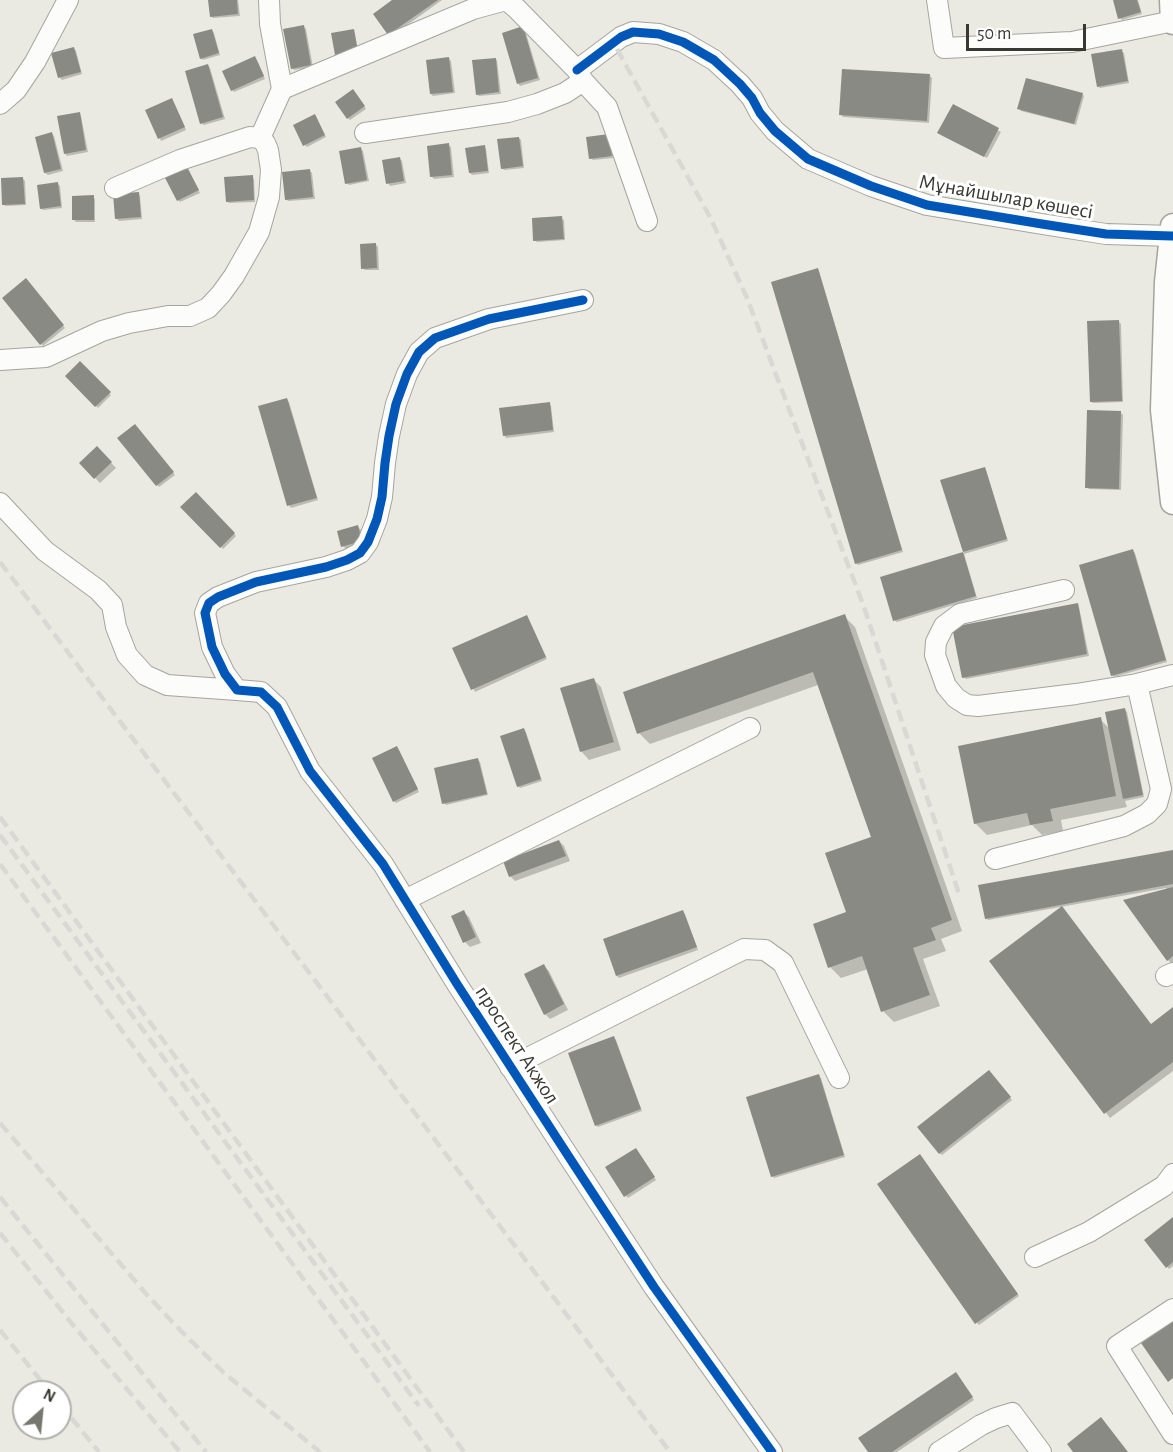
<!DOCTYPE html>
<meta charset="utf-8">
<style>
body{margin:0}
#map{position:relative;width:1173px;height:1452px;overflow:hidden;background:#eaeae2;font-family:"Alegreya Sans",sans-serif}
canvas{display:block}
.north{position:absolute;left:12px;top:1380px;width:60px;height:60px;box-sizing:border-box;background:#fff;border:2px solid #b0b0ad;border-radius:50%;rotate:27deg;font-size:16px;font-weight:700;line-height:24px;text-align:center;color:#393933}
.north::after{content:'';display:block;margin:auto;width:21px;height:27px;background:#777770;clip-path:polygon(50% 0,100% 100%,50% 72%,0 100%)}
.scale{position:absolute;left:966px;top:24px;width:120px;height:27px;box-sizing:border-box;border:3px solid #393933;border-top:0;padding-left:8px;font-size:18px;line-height:21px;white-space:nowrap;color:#393933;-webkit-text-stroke:4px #fff;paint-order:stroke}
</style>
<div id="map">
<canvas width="1173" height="1452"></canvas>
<div class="north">N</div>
<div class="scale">50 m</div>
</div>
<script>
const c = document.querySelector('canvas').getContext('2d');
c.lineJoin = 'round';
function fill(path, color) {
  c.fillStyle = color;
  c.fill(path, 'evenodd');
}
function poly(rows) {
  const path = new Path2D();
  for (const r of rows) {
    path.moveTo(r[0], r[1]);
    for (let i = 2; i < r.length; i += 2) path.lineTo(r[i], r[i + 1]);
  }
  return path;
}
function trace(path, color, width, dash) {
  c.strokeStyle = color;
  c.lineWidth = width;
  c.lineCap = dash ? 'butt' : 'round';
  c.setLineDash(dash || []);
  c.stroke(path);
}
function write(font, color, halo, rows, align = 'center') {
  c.font = font + ' "Alegreya Sans",sans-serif';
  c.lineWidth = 6;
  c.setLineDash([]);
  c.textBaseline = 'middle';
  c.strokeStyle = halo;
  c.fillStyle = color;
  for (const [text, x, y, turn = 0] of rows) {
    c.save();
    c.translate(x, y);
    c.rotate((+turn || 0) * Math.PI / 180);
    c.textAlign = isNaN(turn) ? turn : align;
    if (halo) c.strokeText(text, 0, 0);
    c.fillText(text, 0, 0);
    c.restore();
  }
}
const shadow = poly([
 [209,0,238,0,240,16,213,18,211,16],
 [394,0,442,0,392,36,390,34],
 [1114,0,1138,0,1142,14,1122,20,1120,18],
 [303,27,306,29,313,67,294,70,292,68],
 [523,28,525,30,540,80,520,86,518,83],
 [212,30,214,33,220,55,203,60,201,58],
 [74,49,76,51,82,74,62,80,60,78],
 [1121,51,1124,53,1129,83,1100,88,1098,86],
 [448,58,451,61,455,93,433,96,431,94],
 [495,59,497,61,501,94,479,96,477,94],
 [257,60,265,79,234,92,232,90],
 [208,65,210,68,225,119,204,125,201,123],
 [930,76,932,78,929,123,843,117,841,115],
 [355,93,366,109,350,120,348,118],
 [1082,94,1084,96,1076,125,1021,111,1019,108],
 [172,99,186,130,161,141,147,111],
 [953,106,1001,132,987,158,941,135],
 [79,114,81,116,88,152,67,156,65,153],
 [316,118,326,137,307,147,305,145],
 [52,134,54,136,63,171,48,175,45,173],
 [519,138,521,140,524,168,504,170,502,168],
 [611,138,613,158,593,160,591,158],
 [448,145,451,147,454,177,434,179,432,177],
 [484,147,486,149,489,173,472,175,470,173],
 [361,149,363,151,369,181,349,185,347,183],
 [400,159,402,161,406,183,390,186,388,183],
 [188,169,200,193,180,202,178,200],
 [310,171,312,173,315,199,288,201,286,199],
 [252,177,254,179,255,202,229,203,227,201],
 [23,179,25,181,26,205,5,206,3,204],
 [58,184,60,186,62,208,43,210,41,208],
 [138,194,140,196,142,219,119,221,117,219],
 [93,197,95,199,95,222,76,222,74,220],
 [561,218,564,220,565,240,537,242,535,240],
 [376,245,378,247,379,270,365,270,363,268],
 [817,270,819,272,903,552,858,565,856,563],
 [26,280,65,328,43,346,4,299],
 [1119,322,1121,324,1123,402,1093,403,1091,401],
 [80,363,111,395,98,408,67,377],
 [287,399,289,402,318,500,291,508,289,505],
 [549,404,551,406,554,432,506,438,504,435],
 [1121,413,1123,415,1121,490,1089,489,1087,487],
 [135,426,175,475,159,487,119,439],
 [97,448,116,468,100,483,81,463],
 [984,468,986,470,1008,541,964,554,977,598,897,622,894,620,882,578,964,553,942,481],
 [196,494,236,536,223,549,182,507],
 [358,527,363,532,367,546,348,551,343,546],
 [1133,551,1135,553,1167,662,1114,677,1112,675],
 [1077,605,1079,607,1089,656,966,679,963,677],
 [527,616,547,659,475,692,454,649],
 [844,616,855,627,962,931,941,939,946,951,923,959,940,1006,894,1022,883,1011,868,969,841,978,830,967,873,838,818,685,650,744,639,733],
 [593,679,601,687,621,750,589,760,581,751],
 [1125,710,1127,712,1144,797,1125,801,1127,807,1061,820,1063,831,1042,835,1032,825,987,835,975,823,1100,719,1110,729],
 [524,729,526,732,542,781,520,788,518,786],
 [399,750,419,792,396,803,394,801],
 [478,760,480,762,488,795,446,805,444,803],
 [559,841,564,846,570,861,515,881,510,876],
 [1173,851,1173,965,1168,960,1166,888,988,920,986,918],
 [464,912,469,917,481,943,470,947,465,942,453,917],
 [683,912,685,914,698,950,619,978,617,976,605,940],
 [991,961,1151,1026,1173,1009,1173,1071,1110,1118],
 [544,966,549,971,568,1010,550,1019,545,1014],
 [614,1038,616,1040,642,1111,598,1127,596,1125],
 [991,1074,1012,1100,942,1155,940,1153],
 [819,1076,821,1078,845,1157,774,1178,772,1176],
 [637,1152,656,1180,628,1198,626,1196],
 [922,1158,1019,1296,979,1325,977,1323],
 [1173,1218,1173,1266,1169,1269,1146,1241],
 [958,1376,974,1400,897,1452,870,1452]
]);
const building = poly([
 [208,0,237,0,238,14,210,17],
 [392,0,438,0,388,35,373,14],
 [1113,0,1137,0,1141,12,1118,19],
 [304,25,311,65,291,69,283,29],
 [523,26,538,78,517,84,502,33],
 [212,29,219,53,200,59,193,34],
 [354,29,358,51,335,55,331,33],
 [74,47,81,72,58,78,51,53],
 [1122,49,1128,81,1097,87,1091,54],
 [255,56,264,76,231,91,222,71],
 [449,57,453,92,430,94,426,60],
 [496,58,499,92,476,95,472,60],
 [208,64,223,117,200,124,185,71],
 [842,69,930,74,927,121,839,115],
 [1026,78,1083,93,1074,124,1017,109],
 [353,89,365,106,347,119,335,102],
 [172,98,185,127,158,139,145,110],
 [953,104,999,128,984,157,937,133],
 [80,112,86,150,64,154,57,116],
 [315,114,325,135,303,146,293,125],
 [52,132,61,169,44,173,35,137],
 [609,134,612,156,589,159,586,137],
 [519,137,523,166,501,169,497,139],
 [449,143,452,175,430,177,427,146],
 [485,145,488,171,469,173,465,148],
 [361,147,367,180,345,184,339,151],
 [400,157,404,181,386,184,382,160],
 [186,165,199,190,177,201,164,176],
 [310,169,313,197,285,200,282,172],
 [253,175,254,200,226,202,224,177],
 [23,177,25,204,2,205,1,178],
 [58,182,61,206,40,209,37,185],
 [139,192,141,217,115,219,113,194],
 [94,195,94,220,72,220,72,196],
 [562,216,564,239,533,241,532,218],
 [376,243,377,268,361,269,360,244],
 [818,268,902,550,855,564,771,282],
 [26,278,64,325,40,345,2,298],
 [1119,320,1122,401,1090,402,1087,321],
 [80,361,111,392,95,407,65,376],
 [287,398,317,498,287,506,258,406],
 [550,402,553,430,503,436,499,408],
 [1087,410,1121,411,1119,489,1085,488],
 [135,424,174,472,156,486,117,438],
 [97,446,112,462,94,479,79,463],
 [985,467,1007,539,963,552,940,480],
 [196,492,235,533,220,548,180,507],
 [358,525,362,541,341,547,337,531],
 [1133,549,1166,660,1111,676,1079,565],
 [963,552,976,596,893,621,880,577],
 [1078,603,1087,654,962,678,952,627],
 [845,614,952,920,931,928,936,940,913,948,930,995,881,1012,862,956,828,968,813,924,846,912,825,853,871,837,813,672,637,734,623,692],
 [527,615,546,657,471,690,452,648],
 [594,678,614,742,580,752,560,688],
 [1125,708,1143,795,1123,799,1105,712],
 [1101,717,1116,796,1050,809,1053,821,1030,825,1027,813,974,824,958,746],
 [524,728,541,779,517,787,500,736],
 [397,746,418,789,393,802,372,758],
 [478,758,487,794,442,804,434,768],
 [559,840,566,856,509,877,503,861],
 [1173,850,1173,884,985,919,978,885],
 [1173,887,1173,956,1167,961,1123,900],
 [1062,906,1151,1024,1173,1007,1173,1062,1104,1114,989,961],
 [464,910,476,937,463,943,451,916],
 [683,910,697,947,616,976,603,939],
 [544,964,564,1004,544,1015,524,974],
 [614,1036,641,1109,595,1126,568,1053],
 [989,1070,1011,1097,939,1154,917,1127],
 [819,1074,844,1155,771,1177,746,1097],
 [636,1148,655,1177,624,1197,605,1167],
 [920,1154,1018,1294,975,1324,877,1184],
 [1173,1217,1173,1262,1166,1268,1144,1240],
 [1173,1321,1173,1378,1168,1382,1141,1343],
 [956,1372,973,1397,892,1452,868,1452,858,1438],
 [1101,1417,1128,1452,1073,1452,1067,1444]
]);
const minor = poly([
 [506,0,516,8,577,70,583,81,607,107,647,221],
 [937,0,944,48,1072,42,1173,21],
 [577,70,621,37,633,32,659,34,683,42,714,60,740,84,752,98,760,113,775,131,808,159,871,186,927,205,1042,224,1106,234,1172,236],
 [282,89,473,9,506,0],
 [0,104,16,90,35,62,68,0],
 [365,133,508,112,537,104,565,93,583,81],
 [115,188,180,160,250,137,260,138,282,89,270,24,269,0],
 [583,300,489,319,435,338,419,352,407,374,396,404,389,436,385,463,382,497,377,519,368,542,360,553,347,560,326,567,256,582,218,597,209,603,205,613,212,647,225,674,237,690,261,692,277,707,310,771,383,864,457,984,569,1157,654,1287,772,1452],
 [0,360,46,357,102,331,129,323,168,316,190,316,208,308,221,294,234,276,259,232,269,197,271,170,268,150,265,143,260,138],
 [0,503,45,551,98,590,112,605,116,627,127,655,145,675,167,685,237,690],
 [1064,590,960,614,944,626,936,642,935,655,946,686,956,698,967,705,978,706,1076,694,1137,684,1173,675],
 [995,859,1124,826,1147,814,1157,804,1161,789,1137,684],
 [405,900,750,728],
 [1166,976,1173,973],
 [510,1067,744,949,765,950,783,963,839,1078],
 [1035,1257,1089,1232,1164,1186,1173,1174],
 [1173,1309,1117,1346,1173,1434],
 [939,1452,981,1425,996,1418,1012,1413,1041,1452]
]);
const major = poly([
 [1172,0,1173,22],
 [1173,226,1167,282,1163,410,1173,502]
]);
const rail = poly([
 [617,49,710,217,747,298,864,607,959,894],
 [0,562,670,1452],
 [0,817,464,1452],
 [0,835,419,1406],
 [0,864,430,1452],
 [0,1123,148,1296,180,1330,223,1372,320,1452],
 [0,1197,206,1452],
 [0,1233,73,1325,180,1452],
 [0,1330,50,1392],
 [60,1404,99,1452]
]);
const cycleway = poly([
 [577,70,621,37,633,32,659,34,683,42,714,60,740,84,752,98,760,113,775,131,808,159,871,186,927,205,1042,224,1106,234,1172,236],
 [583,300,489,319,435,338,419,352,407,374,396,404,389,436,385,463,382,497,377,519,368,542,360,553,347,560,326,567,256,582,218,597,209,603,205,613,212,647,225,674,237,690,261,692,277,707,310,771,383,864,457,984,569,1157,654,1287,772,1452]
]);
const streetNames = [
 ["Мұнайшылар көшесі",1006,197,10],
 ["проспект Акжол",517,1045,57]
];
fill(shadow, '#0003');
fill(building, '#8a8a85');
trace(minor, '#a5a59f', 22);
trace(major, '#a5a59f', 27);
trace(minor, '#fcfcfb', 20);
trace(major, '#fcfcfb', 24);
trace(rail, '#d8d8d5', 4.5, [12, 6]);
trace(cycleway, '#0057b8', 9);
write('21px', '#393933', '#fff', streetNames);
</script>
